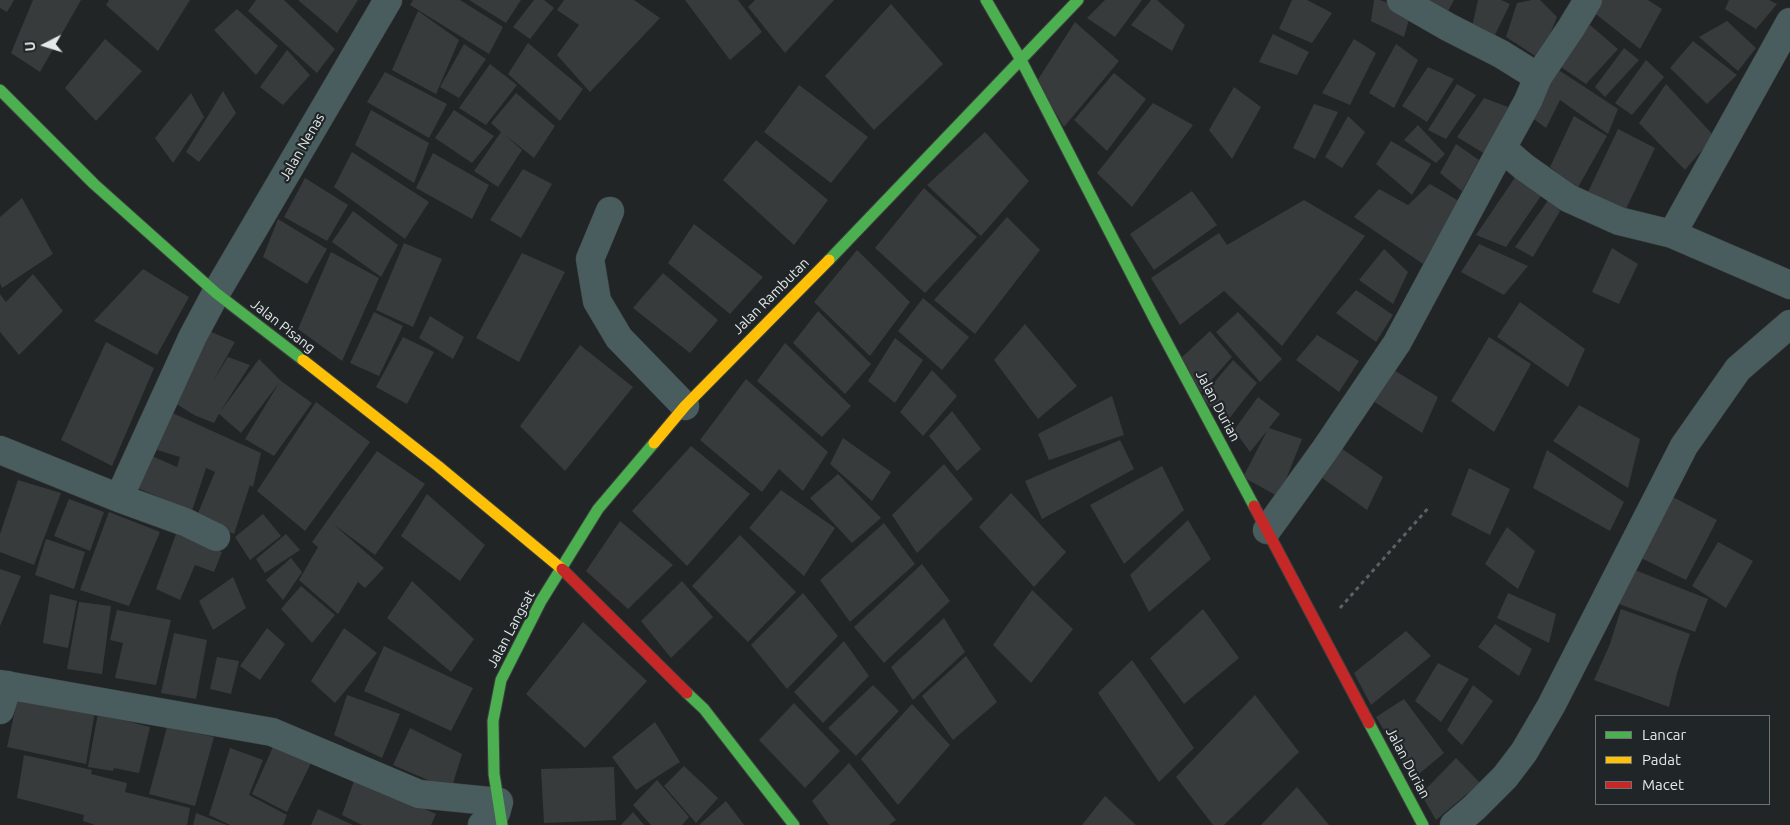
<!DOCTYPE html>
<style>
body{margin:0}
#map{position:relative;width:1790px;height:825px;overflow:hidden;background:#212526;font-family:Ubuntu,sans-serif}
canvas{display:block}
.legend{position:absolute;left:1595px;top:715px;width:175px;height:90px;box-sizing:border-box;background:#202627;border:1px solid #6e7474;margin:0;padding:6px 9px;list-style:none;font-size:15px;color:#e4e8e8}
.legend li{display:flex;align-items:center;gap:10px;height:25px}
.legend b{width:25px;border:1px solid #6e7474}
.north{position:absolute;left:20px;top:20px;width:50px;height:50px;-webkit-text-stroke:4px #202627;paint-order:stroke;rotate:265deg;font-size:14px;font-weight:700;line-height:20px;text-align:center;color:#e4e8e8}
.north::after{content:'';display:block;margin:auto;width:18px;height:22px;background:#e4e8e8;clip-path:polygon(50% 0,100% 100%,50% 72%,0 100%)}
</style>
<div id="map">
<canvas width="1790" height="825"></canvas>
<ul class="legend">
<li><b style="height:6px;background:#4caf50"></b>Lancar</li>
<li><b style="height:6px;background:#ffc107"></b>Padat</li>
<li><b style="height:6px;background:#c62828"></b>Macet</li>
</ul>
<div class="north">U</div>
</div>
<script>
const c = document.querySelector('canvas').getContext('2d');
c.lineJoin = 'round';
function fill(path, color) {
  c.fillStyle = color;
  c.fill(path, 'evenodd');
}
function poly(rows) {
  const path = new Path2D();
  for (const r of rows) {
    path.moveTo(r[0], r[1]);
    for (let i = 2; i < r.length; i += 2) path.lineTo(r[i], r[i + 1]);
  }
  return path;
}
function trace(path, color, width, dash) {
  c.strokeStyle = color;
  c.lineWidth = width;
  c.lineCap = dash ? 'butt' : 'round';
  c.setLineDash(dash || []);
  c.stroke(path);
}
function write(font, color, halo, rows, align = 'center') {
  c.font = font + ' Ubuntu,sans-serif';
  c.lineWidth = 4.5;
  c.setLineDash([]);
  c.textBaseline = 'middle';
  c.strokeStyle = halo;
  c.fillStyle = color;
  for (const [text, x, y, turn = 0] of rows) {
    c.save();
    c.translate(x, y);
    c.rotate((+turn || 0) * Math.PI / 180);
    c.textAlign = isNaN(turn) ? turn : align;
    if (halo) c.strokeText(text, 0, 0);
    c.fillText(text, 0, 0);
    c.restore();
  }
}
const building = poly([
 [0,0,14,0,7,12,0,8],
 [33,0,81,0,40,72,11,53],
 [109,0,190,0,158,51,106,5],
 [256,0,284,0,335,49,317,73,248,11],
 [298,0,358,0,337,33],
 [413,0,460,0,503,27,489,54,410,5],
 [469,0,521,0,506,23],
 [534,0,544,0,554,8,530,39,513,27],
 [564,0,634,0,660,18,590,92,557,55,579,25,557,10],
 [685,0,738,0,762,32,730,60],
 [755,0,834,0,785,53,748,7],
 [1105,0,1142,0,1115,37,1087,18],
 [1151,0,1157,0,1185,25,1172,51,1131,25],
 [1292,0,1307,0,1332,13,1312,43,1279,29],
 [1374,0,1380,0,1411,12,1404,37,1371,21],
 [1421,0,1454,0,1445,17],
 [1478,0,1501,0,1510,4,1491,43,1471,31],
 [1532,0,1540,0,1557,17,1540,59,1506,37,1517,3],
 [1600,0,1648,0,1662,9,1640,49,1592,11],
 [1729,0,1769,0,1777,4,1756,29,1725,9],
 [891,4,943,64,874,130,825,76],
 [237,9,278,46,256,75,214,30],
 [418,11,459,40,436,94,392,70],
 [1727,21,1756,48,1738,71,1699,37],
 [1075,22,1119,61,1064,127,1037,81],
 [1590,25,1618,49,1586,84,1558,65],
 [1273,34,1309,52,1297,75,1259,62],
 [105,39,142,71,96,121,65,88],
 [1354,39,1376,53,1350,105,1322,93],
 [1693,41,1737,75,1707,104,1670,68],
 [528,43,583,89,560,121,508,74],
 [464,44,486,59,459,98,440,87],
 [1396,44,1418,60,1394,108,1369,93],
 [1624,48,1639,60,1605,97,1595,87],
 [287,50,310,75,283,105,260,87],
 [1646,60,1664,77,1632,115,1615,103],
 [490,64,517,85,486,125,459,108],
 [1551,65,1618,109,1608,134,1560,100,1546,128,1523,111],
 [1428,67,1454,79,1427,122,1402,106],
 [385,72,447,104,429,138,367,102],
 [1114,73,1146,99,1107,151,1074,120],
 [1457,84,1476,95,1446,139,1428,130],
 [1666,84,1714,136,1685,170,1639,123],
 [799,85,868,137,831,183,764,132],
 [1234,87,1261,107,1232,159,1209,130],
 [223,91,236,113,199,162,186,152],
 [191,93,204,117,173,163,155,138],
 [516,93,555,126,534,158,504,134,522,150,498,187,474,171,501,132,491,123],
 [1484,98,1508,107,1485,154,1457,137],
 [1153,103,1193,125,1132,207,1097,173],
 [1314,104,1338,112,1315,159,1293,148],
 [371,110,429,143,414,183,355,145],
 [454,110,494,136,472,163,435,138],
 [1348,116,1365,132,1342,168,1325,157],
 [1574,116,1607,136,1577,189,1550,167],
 [1418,125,1445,154,1436,163,1404,140],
 [1618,129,1655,148,1625,211,1588,192],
 [985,132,1029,181,981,236,927,185],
 [756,140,828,200,794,245,723,180],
 [1391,141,1431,164,1412,195,1376,164],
 [1456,144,1479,160,1462,191,1440,173],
 [352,152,429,202,405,239,334,187],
 [433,153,489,185,472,219,416,188],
 [523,169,552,184,521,238,490,220],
 [1518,173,1545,190,1506,247,1476,235],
 [305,178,348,205,327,241,284,217],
 [1430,184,1459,201,1423,264,1354,217,1379,189,1408,205],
 [924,188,977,237,925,293,875,248],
 [1192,191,1217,225,1154,270,1130,234],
 [22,198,53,254,2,288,0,283,0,217],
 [1549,199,1560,211,1533,257,1515,247],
 [1304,200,1365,236,1282,346,1224,291,1180,325,1151,278,1219,233,1227,245],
 [353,211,398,245,381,277,332,242],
 [1007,217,1040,250,975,334,934,300],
 [278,219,327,249,307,284,263,257],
 [694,224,763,277,730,314,668,263],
 [404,243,442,259,413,327,376,310],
 [1479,244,1528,266,1504,295,1461,272],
 [1612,248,1638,264,1619,304,1592,292],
 [1384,249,1408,272,1393,304,1359,280],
 [857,250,910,302,870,356,814,302],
 [331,252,379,278,342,361,298,329],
 [522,253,565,272,519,362,476,338],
 [143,269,189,297,157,355,94,321],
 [663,273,718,320,690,353,633,308],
 [33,274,63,311,19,355,0,332,0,294,6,302],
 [1356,290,1393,315,1376,342,1336,313],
 [923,298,969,337,942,370,898,331],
 [1520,302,1585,349,1568,387,1497,337],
 [818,311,871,364,845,394,793,343],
 [374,312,403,326,379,376,350,363],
 [1238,312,1282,359,1260,382,1216,332],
 [430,316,464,337,453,359,419,338],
 [1025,324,1077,386,1038,419,994,360],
 [202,328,235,342,213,381,228,357,250,365,220,412,259,359,281,381,312,403,274,456,245,439,279,383,241,433,219,414,214,423,194,415,169,399],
 [1210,331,1232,357,1201,392,1180,359],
 [1317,335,1359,361,1339,392,1296,360],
 [403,337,434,352,407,404,376,387],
 [1489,337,1531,364,1494,432,1451,401],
 [895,338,923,360,895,403,868,381],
 [106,342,154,368,112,466,61,440],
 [785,343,851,406,822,437,757,381],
 [580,345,633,387,565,471,520,426],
 [1233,360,1257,383,1225,424,1202,397],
 [1387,366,1438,397,1422,433,1370,399],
 [932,370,957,396,923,436,900,412],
 [746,379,828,452,803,491,779,469,762,492,700,440],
 [1112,396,1124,435,1049,460,1038,434],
 [1258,397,1280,414,1269,428,1302,439,1279,497,1243,477,1267,431,1250,452,1234,430],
 [316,402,370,442,305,531,257,491],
 [1579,405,1640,439,1628,488,1553,441],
 [168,411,261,453,253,487,250,485,234,534,196,518,215,472,206,468,192,511,135,487,152,456,177,467,180,457,157,450],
 [952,411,981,449,957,471,929,436],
 [843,438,891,472,872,501,830,464],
 [1120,440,1134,469,1042,519,1025,481],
 [1335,444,1383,477,1367,510,1318,475],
 [691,446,750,494,687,566,632,511],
 [1547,450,1624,502,1610,531,1533,488],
 [377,451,425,484,375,555,333,524,384,568,365,588,358,582,338,614,299,580,318,547,312,542],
 [944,464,973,499,917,553,892,515],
 [1162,466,1184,510,1124,564,1090,505],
 [1469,468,1510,489,1490,535,1451,515],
 [838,474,881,518,852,543,810,498],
 [18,480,61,493,34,565,0,552,0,534],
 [781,490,835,528,804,576,749,528],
 [1011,493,1066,552,1034,587,979,527],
 [427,494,485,545,460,581,401,536],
 [1671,496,1717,520,1686,580,1641,558],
 [69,499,104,512,90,551,54,536],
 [109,512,160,532,129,606,80,590],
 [263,514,281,536,250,560,235,537],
 [1188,520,1211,559,1149,612,1130,575],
 [620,521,673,565,628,609,586,571],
 [884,523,915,564,850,622,820,580],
 [1507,527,1535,551,1518,589,1485,564],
 [176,534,222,552,214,572,195,565,180,600,156,589],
 [286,534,300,550,265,573,256,559],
 [740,535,796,592,748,642,692,586],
 [46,539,85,552,74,589,35,575],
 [1718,542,1753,561,1726,608,1692,586],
 [291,558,302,572,283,600,266,580],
 [922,564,950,601,884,663,854,627],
 [0,569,21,576,0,626],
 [1635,570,1708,599,1695,632,1619,604],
 [233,577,246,608,213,630,199,601],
 [412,581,474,639,451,672,387,618],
 [682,581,713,617,671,658,641,621],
 [301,586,335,615,312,643,281,609],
 [1032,590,1073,629,1031,683,993,645],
 [803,593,838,636,787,689,751,645],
 [1508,593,1556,614,1549,643,1497,618],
 [50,594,77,601,68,648,43,643],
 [79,602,111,606,102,674,67,669],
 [1203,609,1239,658,1184,704,1150,658],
 [1621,609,1690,634,1677,673,1669,707,1594,680,1610,644],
 [117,610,171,620,156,685,115,678,123,643,110,640],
 [944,618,965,652,913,700,891,667],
 [583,622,647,681,585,748,526,694],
 [1495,624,1532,649,1519,676,1478,647],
 [267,628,285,644,260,680,240,666],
 [344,628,377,653,335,703,311,681],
 [1406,631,1431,656,1371,705,1354,673],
 [174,633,207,640,196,699,161,693],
 [844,641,869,676,823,723,794,692],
 [384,646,473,688,451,731,364,691],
 [966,656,997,702,953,740,922,696],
 [217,657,239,661,231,694,210,689],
 [1132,660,1194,748,1159,782,1098,693],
 [1438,663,1469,679,1441,722,1415,701],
 [873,685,899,711,856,756,828,728],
 [1473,685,1493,701,1462,745,1447,730],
 [347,695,400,714,382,758,334,735],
 [1255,695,1299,752,1224,825,1213,825,1176,777],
 [18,697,95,711,86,764,7,747],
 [1404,699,1444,753,1413,779,1376,717],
 [794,703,840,751,805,788,759,740],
 [912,704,950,745,898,805,861,759],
 [99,708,123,720,150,727,139,773,114,768,113,771,88,767],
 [655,722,680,762,636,790,612,757],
 [167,727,214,737,195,806,149,794],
 [410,728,462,754,451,790,393,765],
 [273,747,311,763,287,812,252,794],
 [230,748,263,760,249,795,287,815,283,825,230,825,209,815],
 [24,755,92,770,91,774,127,783,125,792,190,808,187,825,95,825,83,821,84,815,17,798],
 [1456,758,1480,783,1436,820,1421,794],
 [849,763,896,820,889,825,829,825,812,801],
 [684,766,718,798,696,823,664,786],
 [614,767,616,820,544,823,541,769],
 [355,778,436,814,431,825,362,825,342,815],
 [657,780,689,817,682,825,651,825,633,805],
 [1297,787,1329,825,1261,825],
 [1105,796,1136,825,1082,825],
 [726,801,744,825,699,825],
 [318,809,353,825,311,825],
 [633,812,644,825,621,825],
 [196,813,227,825,193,825]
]);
const path = poly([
 [1340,608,1430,506]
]);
const street = poly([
 [1401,0,1448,27,1501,54,1538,77,1528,101,1502,148,1524,167,1568,198,1619,221,1672,234,1790,285],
 [1538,77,1571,28,1588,0],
 [610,211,590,259,597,301,619,338,685,406],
 [1672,234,1790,22],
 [0,450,119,498,193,336,216,293,388,0],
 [119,498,185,522,216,537],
 [1267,530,1324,451,1397,343,1502,148],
 [0,684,272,732,419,794,499,802,496,813,482,825],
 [0,710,8,685],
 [1454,825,1474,808,1505,777,1524,752,1551,706,1684,446,1738,369,1790,324]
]);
const fast = poly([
 [986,0,1021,60,1156,322,1254,506],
 [0,90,94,184,216,293,303,360],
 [829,260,1078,0],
 [687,693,704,709,794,825],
 [1369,723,1423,825],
 [502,825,494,774,493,721,501,680,541,601,598,509,654,443]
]);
const slow = poly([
 [303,360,438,466,562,569],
 [654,443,685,406,829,260]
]);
const jam = poly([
 [1254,506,1369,723],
 [562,569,687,693]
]);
const streetNames = [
 ["Jalan Nenas",302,147,-60],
 ["Jalan Rambutan",771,296,-45],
 ["Jalan Pisang",283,326,38],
 ["Jalan Durian",1218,406,62],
 ["Jalan Langsat",511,629,-62],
 ["Jalan Durian",1408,763,62]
];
fill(building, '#383b3c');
trace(street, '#3d3f40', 29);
trace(fast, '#3d3f40', 13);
trace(slow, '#3d3f40', 13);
trace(jam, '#3d3f40', 13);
trace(path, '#576466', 3, [4, 4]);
trace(street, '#495d5f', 28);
trace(fast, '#4caf50', 11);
trace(slow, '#ffc107', 11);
trace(jam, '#c62828', 11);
write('14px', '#e4e8e8', '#202627', streetNames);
</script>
